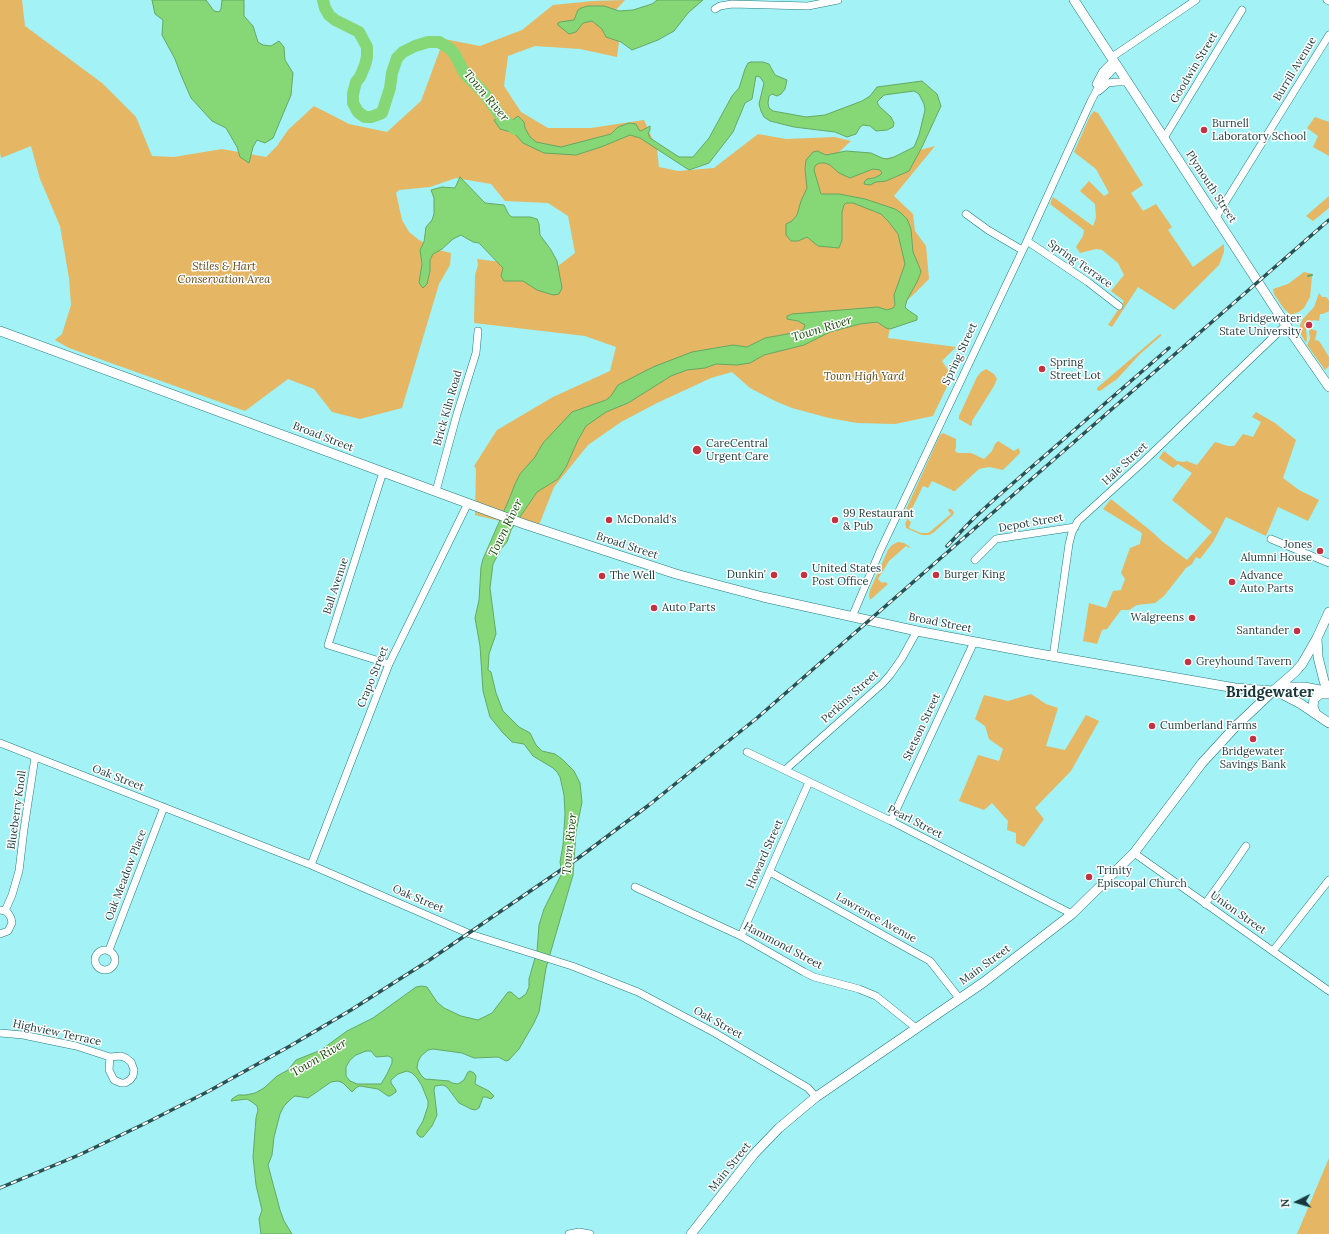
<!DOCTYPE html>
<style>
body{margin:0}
#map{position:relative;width:1329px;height:1234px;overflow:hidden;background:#a2f2f6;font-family:Lora,serif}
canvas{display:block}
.north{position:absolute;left:1277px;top:1182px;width:40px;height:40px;-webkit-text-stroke:3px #fff;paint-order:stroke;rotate:265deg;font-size:11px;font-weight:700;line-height:16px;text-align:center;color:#18393b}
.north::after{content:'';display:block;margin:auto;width:14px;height:18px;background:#18393b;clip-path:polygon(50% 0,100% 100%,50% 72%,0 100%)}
</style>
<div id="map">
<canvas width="1329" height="1234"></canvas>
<div class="north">N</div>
</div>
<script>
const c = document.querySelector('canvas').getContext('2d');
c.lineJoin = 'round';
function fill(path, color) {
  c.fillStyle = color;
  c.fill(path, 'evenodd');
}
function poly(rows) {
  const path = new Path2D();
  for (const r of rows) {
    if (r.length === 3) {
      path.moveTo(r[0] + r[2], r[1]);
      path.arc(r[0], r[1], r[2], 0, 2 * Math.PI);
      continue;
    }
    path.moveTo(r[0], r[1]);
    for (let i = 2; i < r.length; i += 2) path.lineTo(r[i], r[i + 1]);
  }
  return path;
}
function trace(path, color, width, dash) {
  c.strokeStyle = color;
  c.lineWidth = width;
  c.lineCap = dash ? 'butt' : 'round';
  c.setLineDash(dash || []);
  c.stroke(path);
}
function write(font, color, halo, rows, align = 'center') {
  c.font = font + ' Lora,serif';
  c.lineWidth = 3;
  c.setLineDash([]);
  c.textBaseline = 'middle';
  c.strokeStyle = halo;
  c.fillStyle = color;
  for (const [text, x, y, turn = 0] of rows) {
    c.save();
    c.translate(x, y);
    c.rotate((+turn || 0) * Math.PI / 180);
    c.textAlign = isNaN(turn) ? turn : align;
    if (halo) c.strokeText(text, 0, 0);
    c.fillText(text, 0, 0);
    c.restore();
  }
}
const green = poly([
 [0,0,22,0,25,26,102,83,136,117,152,156,174,157,222,149,266,157,277,146,288,130,314,106,349,124,387,132,421,101,444,39,480,46,522,30,553,5,593,1,625,0,602,25,619,42,617,57,580,49,535,46,508,56,504,86,521,112,548,128,591,128,644,120,657,149,659,167,678,171,714,168,758,134,786,139,835,137,851,141,839,152,868,162,898,156,935,146,894,196,913,214,915,231,926,246,929,279,912,296,893,312,888,338,956,347,942,361,952,376,933,416,895,424,857,423,829,418,792,408,775,401,750,388,732,372,711,378,657,403,621,422,588,445,554,487,537,530,475,515,476,469,474,466,497,430,553,397,610,371,616,347,585,336,474,323,475,275,478,265,477,259,517,264,549,273,575,253,568,216,548,203,505,201,491,184,456,178,430,187,399,190,396,193,402,220,409,232,419,240,439,250,451,253,450,265,439,284,402,408,360,419,332,412,314,389,288,379,245,411,69,348,55,340,62,334,71,305,69,278,60,226,40,179,31,146,1,158,0,153],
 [1094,111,1098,113,1143,185,1131,193,1143,211,1156,204,1172,227,1168,230,1193,267,1224,244,1224,252,1219,265,1174,310,1138,287,1112,327,1108,325,1124,301,1111,291,1124,275,1118,263,1102,250,1096,249,1080,253,1076,247,1083,236,1084,230,1050,204,1053,197,1093,226,1096,218,1095,204,1080,191,1089,181,1104,196,1109,193,1096,169,1074,152,1090,116],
 [1315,117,1329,122,1329,156,1313,147,1318,136,1307,128],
 [1329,196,1329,208,1313,221,1306,216],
 [1304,272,1313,274,1311,275,1312,276,1310,297,1304,308,1299,312,1293,314,1288,314,1288,312,1284,309,1274,294,1273,289,1288,284],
 [1319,293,1322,297,1326,297,1329,300,1329,311,1323,314,1320,314,1319,321,1314,320,1310,322,1306,329,1307,339,1306,343,1299,331,1300,325,1303,319,1314,307],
 [1310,328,1311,329,1317,331,1315,340,1319,341,1329,357,1329,366,1325,370,1307,345,1310,339,1309,332],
 [1160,334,1162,335,1140,354,1117,379,1100,391,1097,390,1097,388],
 [986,369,994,374,997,379,994,386,972,421,972,425,971,426,959,419,959,416,977,377,981,372],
 [1256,412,1275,423,1296,440,1283,478,1299,490,1319,500,1308,521,1278,507,1266,536,1226,517,1213,542,1200,559,1196,557,1192,564,1186,568,1164,596,1155,603,1137,605,1129,610,1121,610,1107,629,1102,630,1097,644,1083,641,1089,603,1106,608,1113,591,1121,590,1125,579,1121,573,1130,548,1140,544,1142,533,1103,509,1111,499,1151,531,1163,542,1187,560,1212,532,1172,500,1192,473,1178,464,1173,468,1159,458,1164,451,1177,461,1184,462,1186,461,1197,465,1215,442,1228,446,1234,446,1243,434,1253,437,1261,422,1252,417],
 [943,433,956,439,956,447,955,451,958,453,971,453,984,459,992,451,995,444,998,441,1014,451,1019,448,1020,453,1003,470,989,467,979,469,955,491,952,491,952,490,932,481,928,488,923,486,907,519,911,522,909,528,921,533,928,533,931,531,951,514,948,510,949,509,951,509,954,512,953,515,933,533,929,535,922,535,906,528,906,526,905,524,907,520,903,516,940,435],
 [898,542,904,543,910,547,909,548,906,546,889,561,878,579,882,583,885,582,888,584,870,600,869,596,870,590,888,550,892,545],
 [1031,694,1046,704,1058,708,1046,746,1065,750,1086,715,1099,721,1071,771,1035,808,1044,819,1024,847,1016,843,1016,833,1007,830,1008,821,992,803,984,810,959,801,978,755,999,761,1003,749,989,739,985,726,975,719,984,695,1008,701],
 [1329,1158,1329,1234,1297,1234,1300,1227]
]);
const water = poly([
 [152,0,206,0,214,11,219,12,221,9,222,0,244,0,244,16,253,26,258,42,263,45,271,46,279,41,284,47,285,60,293,73,291,95,273,138,265,143,257,140,253,147,249,163,240,157,237,147,226,128,212,121,191,98,181,75,175,59,162,35,163,20,155,14,152,0],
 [657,0,703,0,688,13,674,31,658,40,632,50,621,42,606,37,602,29,592,21,583,23,576,32,569,34,558,25,558,23,560,22,574,20,578,10,581,8,588,6,604,6,619,11,633,10,652,4,657,0],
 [751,62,763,62,769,64,775,75,787,80,785,89,781,94,777,96,772,94,769,96,768,103,769,108,773,111,806,117,825,115,862,101,870,96,877,87,922,81,937,94,941,106,922,147,909,171,886,181,876,182,870,185,864,184,865,181,867,179,874,178,880,175,882,173,880,170,873,169,850,178,839,173,830,165,825,163,819,163,815,166,814,170,821,194,839,194,865,199,895,209,901,213,907,219,911,229,913,252,919,266,921,272,917,282,907,300,905,307,908,310,917,316,917,320,890,329,886,328,877,322,860,324,830,332,804,345,764,355,750,363,737,365,716,364,705,368,687,370,671,376,628,403,606,412,586,426,578,440,566,467,558,479,537,492,511,530,507,542,501,549,493,564,490,588,496,634,489,654,488,670,491,672,496,693,503,711,519,727,530,733,536,745,542,751,555,754,562,759,574,771,580,783,582,802,576,832,573,875,546,968,539,1012,534,1023,519,1049,509,1060,506,1061,498,1057,474,1058,462,1053,433,1049,428,1050,421,1056,418,1062,417,1068,421,1075,425,1079,449,1081,452,1083,458,1084,464,1080,468,1072,470,1071,474,1073,476,1076,475,1084,489,1091,494,1096,491,1099,486,1097,483,1097,479,1108,475,1110,471,1109,459,1103,447,1087,443,1085,435,1086,434,1090,437,1115,432,1126,423,1137,420,1137,417,1134,417,1131,423,1121,428,1106,428,1101,422,1086,417,1078,412,1073,407,1071,398,1074,391,1080,391,1083,396,1090,396,1092,390,1096,388,1096,378,1089,360,1086,357,1087,352,1092,343,1083,338,1081,331,1082,308,1098,295,1096,292,1098,284,1106,280,1114,274,1137,272,1155,268,1165,280,1210,284,1221,292,1234,261,1234,259,1219,262,1210,256,1185,253,1157,256,1118,258,1110,257,1106,252,1102,247,1099,231,1101,232,1099,238,1095,246,1095,255,1093,264,1088,277,1076,288,1070,296,1060,321,1050,347,1031,373,1018,416,987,422,986,427,987,437,1002,444,1008,461,1016,478,1020,492,1013,508,992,511,992,519,999,526,994,529,987,529,979,537,951,539,925,544,909,562,873,560,862,563,845,565,814,564,795,560,777,557,772,553,768,533,756,524,744,512,742,503,733,490,717,483,691,480,646,475,618,479,600,481,567,483,559,510,497,515,484,520,474,535,457,543,443,572,412,606,400,611,396,618,385,653,367,692,352,733,345,747,347,765,338,798,332,803,330,805,325,798,321,787,319,787,316,792,314,878,307,887,310,893,308,895,305,894,295,905,264,898,234,888,221,881,214,853,203,846,203,844,205,842,212,842,240,839,248,818,246,807,237,798,241,791,241,786,235,786,224,792,221,797,215,801,201,807,188,805,169,806,160,813,152,817,151,826,155,846,151,871,153,882,158,887,159,894,157,914,147,919,135,925,110,924,104,919,94,914,91,884,95,877,102,879,106,891,117,894,123,893,127,887,130,876,131,870,126,863,125,860,127,856,134,847,137,835,132,794,127,770,121,764,117,761,111,759,104,764,83,760,77,756,76,752,99,745,103,733,132,709,163,689,170,640,138,630,135,601,147,576,155,544,153,523,143,514,133,500,129,494,120,502,118,513,120,518,116,524,122,525,128,530,137,536,142,561,147,611,134,618,127,629,123,636,124,639,130,641,131,650,126,650,130,648,133,650,138,679,157,693,157,709,138,732,96,739,88,745,69,748,63,751,62],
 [366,1051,371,1051,376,1057,388,1056,392,1058,392,1063,387,1074,381,1084,357,1084,350,1081,346,1076,346,1067,350,1060,356,1055,366,1051],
 [460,177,485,203,504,205,509,215,512,217,530,217,537,219,539,224,540,235,551,250,557,261,562,288,559,294,553,295,537,290,523,281,504,281,501,276,503,268,501,266,479,243,473,242,461,235,453,239,442,249,433,254,430,260,430,271,427,284,423,288,419,283,422,264,420,250,424,242,426,227,432,220,434,214,434,198,431,190,442,187,455,188,460,177]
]);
const stream = poly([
 [1308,276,1312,275]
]);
const river = poly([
 [323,0,325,8,329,15,335,20,359,32,367,47,367,57,365,65,360,77,356,82,353,94,353,103,358,112,365,117,371,117,382,113,390,88,392,73,397,58,403,52,415,46,428,42,439,42,449,48,454,53,465,74,484,93,502,118,515,129]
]);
const minor = poly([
 [1327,0,1329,1],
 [715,9,720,6,732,4,808,6,838,0],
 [1112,57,1196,0],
 [1096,84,1103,71,1114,60],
 [1099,91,1108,83,1117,82,1128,82],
 [1164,138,1242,10],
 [966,214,988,230,1022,250],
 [1216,217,1329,35],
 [1027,241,1088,282,1119,306],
 [383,472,328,645,389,664],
 [436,491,457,414,476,353,478,331],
 [1271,539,1329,563],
 [975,560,996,539,1075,527],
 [852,617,880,551,1027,241,1091,101,1101,82,1117,65],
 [1053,657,1069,544,1072,532,1078,521,1143,462,1286,325],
 [0,743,311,865,470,934,572,966,638,992,715,1033,808,1088,816,1097],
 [747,752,891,821,1072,914],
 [785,770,882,684,890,675,902,658,917,631],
 [891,821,974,642],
 [1134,853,1329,991],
 [311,865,389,664,468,503],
 [770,872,930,961,959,998],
 [635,887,741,936,804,972,814,977,859,989,876,996,916,1028],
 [1205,904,1226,875,1246,846],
 [0,910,5,911,8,913,11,918,12,923,8,931,0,934],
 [5,911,12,895,19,871,24,829,35,757],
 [741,936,809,782],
 [105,960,10],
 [109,950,164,807],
 [1273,951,1329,880],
 [0,1033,23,1035,76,1046,110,1057,121,1056,126,1058,131,1062,134,1070,133,1076,130,1080,125,1083,121,1083,114,1080,109,1070,110,1057],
 [569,1234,579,1232,590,1234]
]);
const major = poly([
 [1074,0,1286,325,1329,387],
 [0,331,524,524,676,574,763,597,917,631,1034,653,1235,688,1273,691,1282,694,1301,704,1329,723],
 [1317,639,1318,657,1324,681,1329,694],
 [1274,690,1289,687,1304,687,1320,690,1329,694],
 [1316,714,1313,707,1314,699,1320,694,1329,694],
 [691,1234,754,1154,779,1128,816,1097,984,982,1072,914,1134,853,1202,763,1236,726,1273,691,1295,672,1302,664,1317,638,1329,612]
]);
const rail = poly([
 [947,546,974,518,997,497,1169,348],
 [0,1188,79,1155,144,1124,209,1091,290,1046,351,1010,428,961,577,859,649,805,757,718,1329,220]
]);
const markers = [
 [1204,130,4,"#c33241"],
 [1309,325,4,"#c33241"],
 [1042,369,4,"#c33241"],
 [697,450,5,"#c33241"],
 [609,520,4,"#c33241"],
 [835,520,4,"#c33241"],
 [1320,551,4,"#c33241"],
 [774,575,4,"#c33241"],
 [804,575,4,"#c33241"],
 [936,575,4,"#c33241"],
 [602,576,4,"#c33241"],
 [1232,582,4,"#c33241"],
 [654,608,4,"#c33241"],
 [1192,618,4,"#c33241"],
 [1297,631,4,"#c33241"],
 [1188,662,4,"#c33241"],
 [1152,726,4,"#c33241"],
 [1253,739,4,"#c33241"],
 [1089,877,4,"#c33241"]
];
const streetNames = [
 ["Goodwin Street",1194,68,-59],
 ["Burrill Avenue",1295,69,-59],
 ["Plymouth Street",1211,187,57],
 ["Spring Terrace",1080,264,35],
 ["Spring Street",960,354,-65],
 ["Brick Kiln Road",448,408,-74],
 ["Broad Street",323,437,21],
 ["Hale Street",1125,464,-43],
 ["Depot Street",1031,523,-10],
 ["Broad Street",627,546,18],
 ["Ball Avenue",336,586,-72],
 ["Broad Street",940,623,11],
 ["Crapo Street",373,677,-68],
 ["Perkins Street",850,697,-42],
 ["Stetson Street",922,727,-65],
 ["Oak Street",118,778,21],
 ["Blueberry Knoll",17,810,-82],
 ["Pearl Street",915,822,27],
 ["Howard Street",765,854,-66],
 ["Oak Meadow Place",126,875,-69],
 ["Oak Street",418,899,23],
 ["Union Street",1238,913,35],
 ["Lawrence Avenue",876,918,29],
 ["Hammond Street",783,946,28],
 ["Main Street",985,965,-36],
 ["Oak Street",718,1023,29],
 ["Highview Terrace",57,1033,12],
 ["Main Street",730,1167,-51]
];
const poiNames = [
 ["Burnell",1212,124],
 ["Laboratory School",1212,137],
 ["Bridgewater",1301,319,"right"],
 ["State University",1301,332,"right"],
 ["Spring",1050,363],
 ["Street Lot",1050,376],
 ["CareCentral",706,444],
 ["Urgent Care",706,457],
 ["99 Restaurant",843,514],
 ["& Pub",843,527],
 ["McDonald's",617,520],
 ["Jones",1312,545,"right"],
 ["Alumni House",1312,558,"right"],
 ["United States",812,569],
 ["Post Office",812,582],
 ["Dunkin'",766,575,"right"],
 ["Burger King",944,575],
 ["The Well",610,576],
 ["Advance",1240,576],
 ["Auto Parts",1240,589],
 ["Auto Parts",662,608],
 ["Walgreens",1184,618,"right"],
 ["Santander",1289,631,"right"],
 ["Greyhound Tavern",1196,662],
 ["Cumberland Farms",1160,726],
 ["Bridgewater",1253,752,"center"],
 ["Savings Bank",1253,765,"center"],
 ["Trinity",1097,871],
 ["Episcopal Church",1097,884]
];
const parkNames = [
 ["Stiles & Hart",224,267],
 ["Conservation Area",224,280],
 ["Town High Yard",864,377]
];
const waterNames = [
 ["Town River",486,96,50],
 ["Town River",822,329,-17],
 ["Town River",506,528,-64],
 ["Town River",570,844,-84],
 ["Town River",319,1058,-31]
];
const districtNames = [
 ["Bridgewater",1270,693]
];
fill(green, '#e5b663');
fill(water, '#86d876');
trace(water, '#65a864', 1);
trace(stream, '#65a864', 2);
trace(river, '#86d876', 12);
trace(minor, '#25797d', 8);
trace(major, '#25797d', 10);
trace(minor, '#fff', 7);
trace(major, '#fff', 9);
trace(rail, '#2a5153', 3.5);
trace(rail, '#fff', 2, [6]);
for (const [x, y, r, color] of markers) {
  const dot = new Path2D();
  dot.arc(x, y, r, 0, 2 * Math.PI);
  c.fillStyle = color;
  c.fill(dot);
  trace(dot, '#fff', 1.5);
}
write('11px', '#18393b', '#fff', streetNames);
write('11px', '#18393b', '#fff', poiNames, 'left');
write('italic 11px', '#5d4412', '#fff', parkNames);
write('italic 12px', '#114703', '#fff', waterNames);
write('bold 15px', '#18393b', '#fff', districtNames);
</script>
